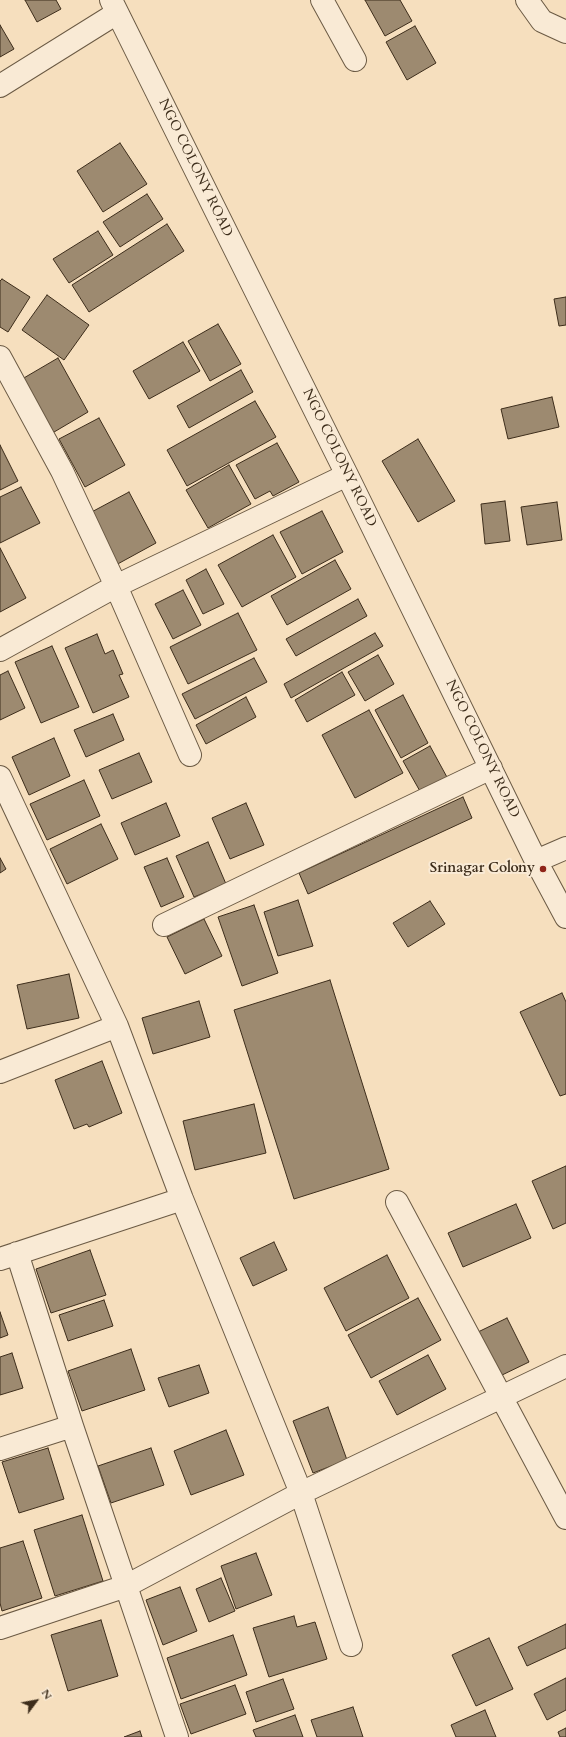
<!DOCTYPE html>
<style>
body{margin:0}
#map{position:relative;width:566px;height:1737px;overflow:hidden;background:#f6dfbe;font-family:Cardo,serif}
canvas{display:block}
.north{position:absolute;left:16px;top:1681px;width:40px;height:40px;-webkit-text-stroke:3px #f9ead5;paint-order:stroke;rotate:58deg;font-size:11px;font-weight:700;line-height:16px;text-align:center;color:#3d2d1b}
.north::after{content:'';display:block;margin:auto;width:14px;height:18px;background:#3d2d1b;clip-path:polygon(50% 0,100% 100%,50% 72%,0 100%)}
</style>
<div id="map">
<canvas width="566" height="1737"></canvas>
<div class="north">N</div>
</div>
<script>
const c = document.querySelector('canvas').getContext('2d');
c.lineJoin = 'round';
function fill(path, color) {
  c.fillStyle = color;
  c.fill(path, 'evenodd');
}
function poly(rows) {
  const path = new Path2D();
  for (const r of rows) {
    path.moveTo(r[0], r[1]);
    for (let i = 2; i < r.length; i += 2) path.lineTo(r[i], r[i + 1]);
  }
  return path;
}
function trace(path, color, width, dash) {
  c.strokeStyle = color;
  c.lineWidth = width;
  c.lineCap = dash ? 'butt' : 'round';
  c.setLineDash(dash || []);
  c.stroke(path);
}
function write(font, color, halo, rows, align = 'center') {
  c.font = font + ' Cardo,serif';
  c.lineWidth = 4;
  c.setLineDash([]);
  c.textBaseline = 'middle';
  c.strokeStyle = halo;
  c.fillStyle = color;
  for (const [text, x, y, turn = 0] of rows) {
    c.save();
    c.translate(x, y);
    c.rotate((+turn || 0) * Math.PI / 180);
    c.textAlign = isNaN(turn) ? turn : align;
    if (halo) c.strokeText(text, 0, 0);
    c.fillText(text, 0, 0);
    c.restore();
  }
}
const building = poly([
 [25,0,56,0,61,9,37,22,25,0],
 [365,0,400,0,412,21,385,36,365,0],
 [0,25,14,49,0,57,0,25],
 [415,26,436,63,407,80,386,42,415,26],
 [120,143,147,184,103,212,77,171,120,143],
 [147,194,163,219,120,247,103,222,147,194],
 [167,224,184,251,89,312,72,285,167,224],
 [98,231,113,255,69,283,53,259,98,231],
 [2,279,30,297,8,332,0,327,0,281,2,279],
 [47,295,89,325,64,360,22,330,47,295],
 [566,297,566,325,559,326,554,299,566,297],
 [218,324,241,364,210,381,188,341,218,324],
 [183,342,200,371,149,399,133,371,183,342],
 [58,358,88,412,49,435,17,382,58,358],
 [241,370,253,392,189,428,177,406,241,370],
 [552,397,559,427,508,439,501,409,552,397],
 [255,401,276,437,187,486,167,450,255,401],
 [99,418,125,465,85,487,59,439,99,418],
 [418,439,455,501,418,522,382,461,418,439],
 [277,443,299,482,273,496,270,491,255,499,236,465,277,443],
 [0,445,18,481,0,490,0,445],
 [229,465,251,504,208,528,186,490,229,465],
 [21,487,40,523,0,543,0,497,21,487],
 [129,492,156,543,114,566,86,515,129,492],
 [505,501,510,541,485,544,481,504,505,501],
 [557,502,562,540,527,545,521,507,557,502],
 [322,511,343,552,302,574,280,532,322,511],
 [273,535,296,577,242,607,218,565,273,535],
 [0,548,26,598,0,612,0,548],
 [335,560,351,589,287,625,271,596,335,560],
 [206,569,224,604,203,614,186,580,206,569],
 [183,590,201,625,173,639,155,604,183,590],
 [358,599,367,616,296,656,286,639,358,599],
 [238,613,257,650,188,684,170,647,238,613],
 [375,633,383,646,291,698,284,684,375,633],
 [97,634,105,654,113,650,123,674,119,675,129,697,93,713,65,648,97,634],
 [52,646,79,707,41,723,15,662,52,646],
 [378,655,394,684,365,701,348,672,378,655],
 [254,658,267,682,195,719,182,694,254,658],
 [8,671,25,708,0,720,0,675,8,671],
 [342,672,355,695,307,722,295,700,342,672],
 [403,695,428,743,401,758,375,710,403,695],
 [246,697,256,717,206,744,196,725,246,697],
 [369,710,403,773,355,798,322,735,369,710],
 [113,714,124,740,86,757,74,730,113,714],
 [54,738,70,776,29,795,12,757,54,738],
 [430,746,448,779,421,793,403,761,430,746],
 [139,753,152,782,112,799,99,770,139,753],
 [84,780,100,816,47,840,30,804,84,780],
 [463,797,472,818,308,894,299,873,463,797],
 [166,803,180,836,135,855,121,823,166,803],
 [246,803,264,845,230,859,212,818,246,803],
 [101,824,118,859,67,884,50,849,101,824],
 [208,842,226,884,194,897,176,856,208,842],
 [0,858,6,869,0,873,0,858],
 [167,858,184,897,161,907,144,867,167,858],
 [298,900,313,946,278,956,264,912,298,900],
 [430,901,445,924,408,947,393,923,430,901],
 [254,905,278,973,242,986,218,917,254,905],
 [204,919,222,956,185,974,167,937,204,919],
 [69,974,79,1018,27,1029,17,985,69,974],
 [330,980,389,1169,294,1199,234,1010,330,980],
 [562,993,566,1002,566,1094,560,1096,520,1012,562,993],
 [199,1001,210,1037,153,1054,142,1018,199,1001],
 [102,1061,122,1113,89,1127,87,1124,74,1129,55,1080,102,1061],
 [254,1104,266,1153,195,1170,183,1121,254,1104],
 [566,1166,566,1223,553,1229,532,1181,566,1166],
 [516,1204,531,1238,463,1267,448,1233,516,1204],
 [274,1242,287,1270,253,1286,240,1258,274,1242],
 [90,1250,106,1295,51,1313,36,1269,90,1250],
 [387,1255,409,1298,346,1331,324,1288,387,1255],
 [418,1298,441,1340,371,1378,348,1335,418,1298],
 [104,1300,113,1326,68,1341,59,1315,104,1300],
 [0,1312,8,1335,0,1338,0,1312],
 [507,1318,529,1362,500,1376,478,1332,507,1318],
 [131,1349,145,1390,82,1411,68,1371,131,1349],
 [12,1353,23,1388,0,1395,0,1357,12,1353],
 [428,1355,446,1389,397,1415,379,1381,428,1355],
 [199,1365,209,1393,169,1407,158,1378,199,1365],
 [328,1407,347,1460,313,1473,293,1421,328,1407],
 [226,1430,244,1475,191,1495,174,1451,226,1430],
 [48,1448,64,1499,19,1513,2,1462,48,1448],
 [151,1448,164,1485,111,1503,98,1466,151,1448],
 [82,1515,103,1581,55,1596,34,1530,82,1515],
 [23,1541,42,1598,2,1611,0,1603,0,1548,23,1541],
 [256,1553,272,1595,236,1609,221,1566,256,1553],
 [221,1578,235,1611,209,1622,196,1589,221,1578],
 [180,1587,197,1631,163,1645,146,1600,180,1587],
 [294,1616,297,1627,315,1622,327,1659,269,1677,253,1628,294,1616],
 [101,1620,118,1676,68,1691,51,1635,101,1620],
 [566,1624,566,1648,527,1666,518,1647,566,1624],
 [233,1635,247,1675,181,1699,167,1658,233,1635],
 [489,1638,513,1689,476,1706,452,1655,489,1638],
 [566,1678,566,1710,547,1720,534,1694,566,1678],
 [283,1679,294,1709,256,1722,246,1692,283,1679],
 [235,1685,246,1714,191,1734,180,1704,235,1685],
 [353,1707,363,1737,317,1737,311,1720,353,1707],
 [485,1710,496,1737,456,1737,451,1725,485,1710],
 [295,1715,303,1737,256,1737,253,1730,295,1715],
 [566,1728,566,1737,560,1737,558,1732,566,1728],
 [140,1731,142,1737,124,1737,140,1731]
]);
const minor = poly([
 [111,0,347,475,536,861,566,917],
 [322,0,355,60],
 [527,0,542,21,566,32],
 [0,86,117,13],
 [0,357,62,471,116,586,190,755],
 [0,650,116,586,347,475],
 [0,777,117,1026,182,1199,301,1493,351,1645],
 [536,861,566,848],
 [164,925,491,768],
 [0,1072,117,1026],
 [397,1202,566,1518],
 [17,1253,72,1426,177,1737],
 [0,1259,182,1199],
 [0,1449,72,1426],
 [0,1628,126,1586,301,1493,566,1366]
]);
const markers = [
 [543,869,4,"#8f2418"]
];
const streetNames = [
 ["NGO COLONY ROAD",195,168,64],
 ["NGO COLONY ROAD",339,458,64],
 ["NGO COLONY ROAD",482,749,64]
];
const poiNames = [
 ["Srinagar Colony",535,869]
];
fill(building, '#9d8a70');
trace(building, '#3d2d1b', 1);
trace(minor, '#6b5a44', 24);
trace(minor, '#f9ead5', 22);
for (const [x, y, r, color] of markers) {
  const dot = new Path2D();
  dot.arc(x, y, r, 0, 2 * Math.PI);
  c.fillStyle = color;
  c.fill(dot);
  trace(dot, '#f9ead5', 1.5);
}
write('14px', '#3d2d1b', '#f9ead5', streetNames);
write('bold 14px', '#3d2d1b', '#f9ead5', poiNames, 'right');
</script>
